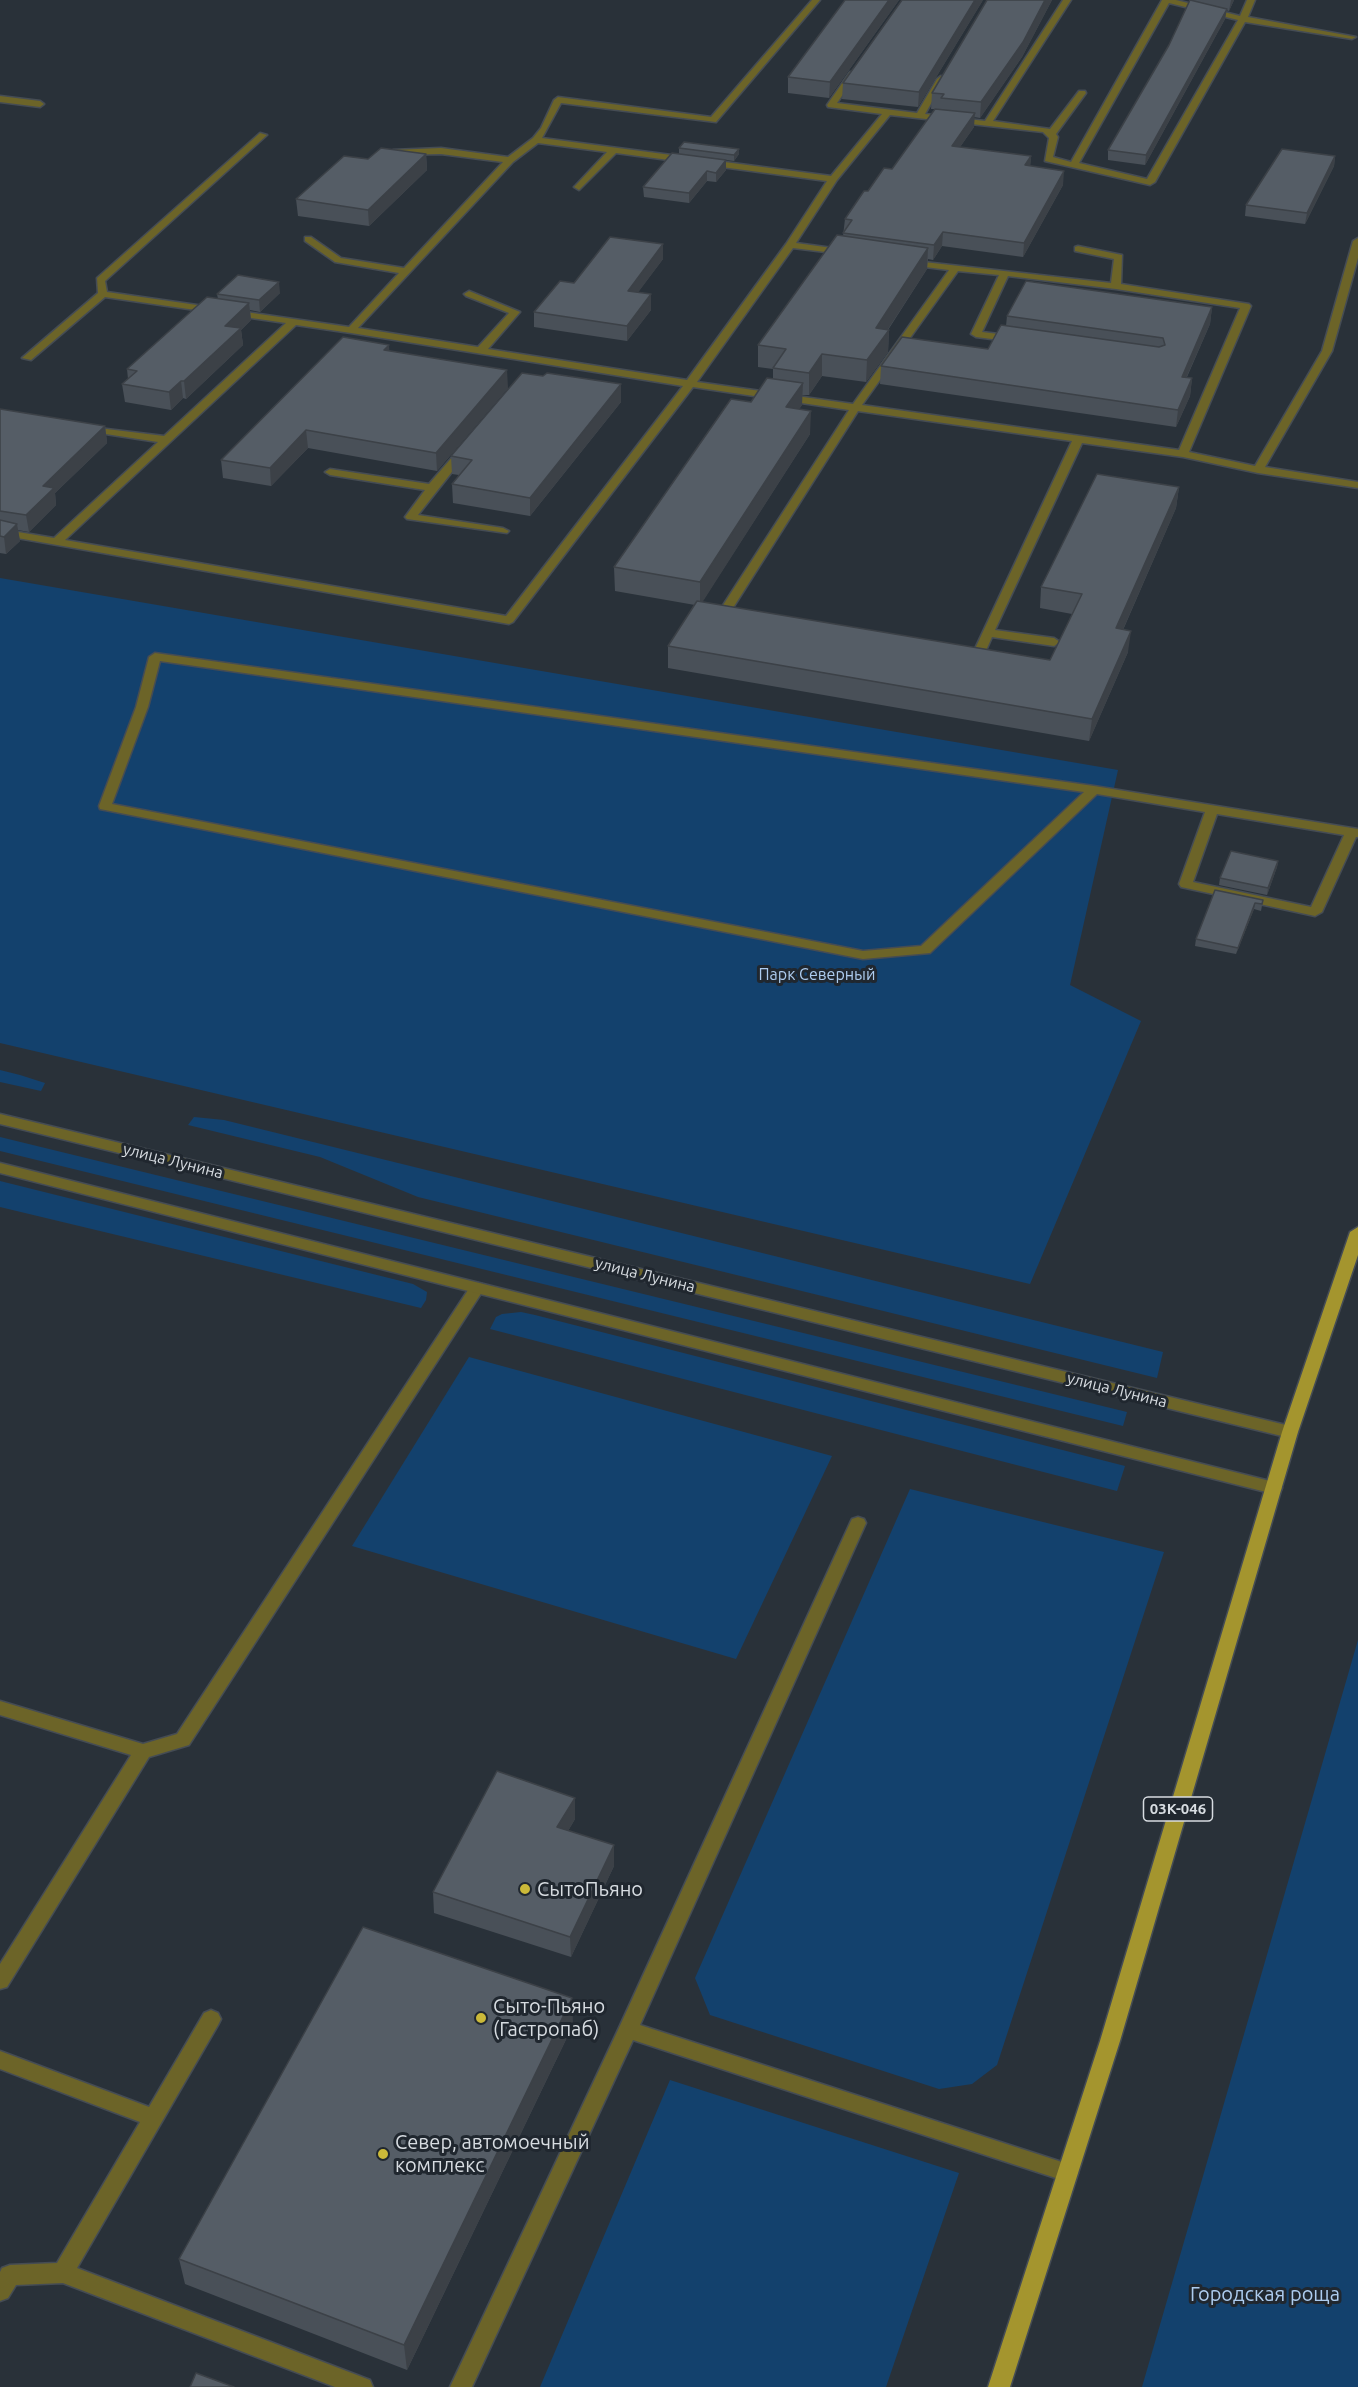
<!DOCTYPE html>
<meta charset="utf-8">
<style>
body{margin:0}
canvas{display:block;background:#293139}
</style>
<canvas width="1358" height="2387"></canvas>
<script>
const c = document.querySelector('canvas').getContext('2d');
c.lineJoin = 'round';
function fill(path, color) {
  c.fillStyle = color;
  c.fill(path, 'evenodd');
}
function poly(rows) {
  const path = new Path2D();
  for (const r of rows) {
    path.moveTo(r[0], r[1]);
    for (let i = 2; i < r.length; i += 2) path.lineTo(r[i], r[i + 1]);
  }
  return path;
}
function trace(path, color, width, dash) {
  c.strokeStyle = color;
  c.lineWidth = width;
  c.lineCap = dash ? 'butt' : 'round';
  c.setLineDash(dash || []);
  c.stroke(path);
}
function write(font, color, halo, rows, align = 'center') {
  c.font = font + ' Ubuntu,sans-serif';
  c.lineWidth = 6;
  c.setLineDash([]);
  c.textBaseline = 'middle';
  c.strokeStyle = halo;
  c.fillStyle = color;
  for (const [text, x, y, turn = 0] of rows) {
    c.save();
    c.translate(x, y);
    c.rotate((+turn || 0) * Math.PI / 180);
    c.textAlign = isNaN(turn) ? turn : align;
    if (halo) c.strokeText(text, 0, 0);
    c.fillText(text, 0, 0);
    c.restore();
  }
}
const green = poly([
 [0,578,1118,770,1070,985,1141,1021,1030,1284,0,1043],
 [0,1070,20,1075,45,1083,41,1091,0,1082],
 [194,1117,224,1120,1163,1352,1157,1378,418,1197,320,1157,188,1125],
 [0,1137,1127,1412,1123,1426,0,1151],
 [0,1181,413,1284,427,1292,426,1300,421,1308,0,1207],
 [521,1312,535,1315,1125,1466,1117,1491,490,1329,496,1317,502,1314],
 [469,1357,832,1456,736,1659,352,1546],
 [910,1489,1164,1552,997,2065,972,2084,939,2089,710,2015,695,1978],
 [1358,1640,1358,2387,1142,2387],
 [670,2080,959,2173,886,2387,540,2387]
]);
const lane = poly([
 [812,0,820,0,716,122,561,103,542,138,831,176,882,114,828,107,827,105,850,72,857,74,837,103,917,113,937,79,941,76,945,79,925,114,985,121,1063,0,1071,0,993,121,1050,129,1079,91,1085,91,1086,93,1056,134,1058,137,1053,157,1071,162,1162,0,1176,0,1240,16,1247,0,1255,0,1248,17,1356,37,1352,39,1245,22,1155,182,1150,185,1045,161,1049,138,1043,132,890,115,837,180,796,243,847,250,852,253,850,255,793,248,697,382,853,404,949,270,909,265,906,264,906,260,1111,283,1114,259,1075,251,1075,247,1078,246,1122,255,1121,284,1249,304,1251,306,1189,452,1255,466,1322,351,1353,241,1358,238,1358,258,1332,351,1265,467,1358,482,1358,488,1258,473,1183,457,1082,443,995,630,1054,638,1060,642,1054,646,992,637,984,655,978,659,961,656,959,653,965,649,974,651,1072,441,858,411,731,611,740,615,734,618,718,613,849,410,693,387,513,622,509,624,0,535,0,529,54,538,158,442,86,431,81,428,82,426,164,436,286,323,105,297,31,360,22,358,98,293,97,278,260,133,267,135,105,281,107,292,349,327,399,273,335,262,305,241,305,237,311,237,341,258,404,268,503,162,441,154,396,155,393,154,393,150,441,148,508,157,533,138,541,128,554,100,558,97,711,117,812,0],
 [1169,3,1238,20,1147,179,1079,163,1169,3],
 [538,143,607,152,576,185,574,187,579,190,616,153,827,181,786,244,687,380,488,349,520,312,469,291,464,294,466,296,509,313,478,347,358,328,513,162,538,143],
 [958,271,999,275,971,334,976,337,1015,342,1020,339,1015,336,982,332,1008,276,1116,289,1240,308,1179,450,862,405,958,271],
 [296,325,351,333,683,386,506,616,65,540,296,325],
 [0,96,40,101,44,104,40,107,0,102,0,96],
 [465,446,470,449,418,515,503,528,509,531,507,533,407,519,405,517,425,490,330,475,325,472,330,469,429,484,461,447,465,446],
 [155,653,1094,786,1358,829,1358,837,1356,837,1322,912,1315,916,1181,887,1179,884,1205,812,1097,794,930,953,863,959,100,809,99,806,136,707,149,657,155,653],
 [160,661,1084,792,921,946,863,951,112,804,148,707,160,661],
 [1217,814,1344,835,1311,907,1193,882,1217,814],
 [477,1283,482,1284,485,1288,482,1292,189,1745,149,1757,7,1987,0,1989,0,1964,131,1755,0,1715,0,1701,143,1744,177,1734,472,1284,477,1283],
 [858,1517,864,1519,866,1523,640,2025,1068,2164,1075,2166,1078,2173,1075,2180,1068,2182,633,2040,472,2387,450,2387,618,2030,850,1523,852,1519,858,1517],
 [211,2010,218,2013,221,2019,218,2025,77,2268,370,2380,373,2387,335,2387,63,2283,16,2285,8,2298,0,2301,0,2272,2,2268,10,2265,57,2263,140,2122,0,2069,0,2051,149,2107,204,2013,211,2010]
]);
const street = poly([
 [0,1114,1290,1426,1296,1428,1298,1432,1296,1436,1290,1438,0,1124,0,1114],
 [0,1163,1274,1482,1280,1484,1282,1488,1280,1492,1274,1494,0,1173,0,1163]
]);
const primary = poly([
 [1358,1227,1358,1255,1298,1432,1120,2041,1010,2387,988,2387,1100,2041,1282,1432,1350,1232,1358,1227]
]);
const wall = poly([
 [845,0,899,0,829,98,788,93,788,77],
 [983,0,918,107,842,99,843,83],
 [987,0,1052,0,1022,57,980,118,974,117,974,127,960,147,1031,156,1030,166,1063,185,1023,257,942,246,933,260,928,259,927,269,888,330,889,330,888,352,866,382,822,376,809,395,802,395,802,405,799,409,810,434,702,602,1050,660,1072,614,1040,608,1041,587,1179,487,1176,508,1123,630,1128,652,1089,741,668,668,668,646,695,605,615,591,614,567,751,402,773,379,773,369,758,367,758,345,843,236,845,219,868,191,892,169,935,109,931,109,932,93],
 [1193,0,1234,0,1229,11,1226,10,1225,19,1145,165,1108,160,1108,150,1169,45],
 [679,148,739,154,734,161,679,154],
 [672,153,726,170,716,182,707,181,689,203,644,197,643,187],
 [426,154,427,170,369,226,298,216,296,199],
 [1335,156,1334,166,1305,224,1245,216,1246,205],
 [663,244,663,259,638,292,651,294,651,310,627,341,534,327,534,312,574,283],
 [280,293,260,312,250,310,251,320,241,330,243,345,186,399,183,398,171,410,125,402,122,384,128,379,127,369,218,299,217,294],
 [1212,307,1210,324,1187,377,1192,378,1190,396,1176,427,880,384,881,366,988,349,1006,326,1007,316],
 [389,351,508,388,437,471,308,448,271,486,223,478,221,460],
 [543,376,621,384,621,402,530,516,453,503,452,484,459,475,452,474,451,456],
 [0,409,105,426,107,443,55,493,56,505,29,532,18,530,20,541,6,554,0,553],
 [1278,861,1277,867,1267,895,1219,885,1220,878],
 [1215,890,1263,900,1261,911,1254,909,1236,954,1195,946,1196,939],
 [575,1798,575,1819,568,1831,614,1845,614,1866,571,1957,434,1913,433,1892],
 [573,2025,407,2370,185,2284,179,2259]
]);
const shadedWall = poly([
 [889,0,899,0,829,98,830,82],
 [975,0,983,0,918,107,919,92],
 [1045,0,1052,0,1022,57,980,118,981,102],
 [1231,0,1234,0,1229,11],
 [1227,9,1225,19,1145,165,1146,155],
 [975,113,974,127,951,160,952,146],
 [739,149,739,154,734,161,734,155],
 [426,154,427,170,369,226,368,210],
 [1031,156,1030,170,1025,165],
 [1335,156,1334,166,1305,224,1307,213],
 [726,160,726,170,716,182,716,173],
 [707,171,707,181,689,203,689,193],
 [1064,171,1063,185,1023,257,1024,243],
 [943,232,942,246,933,260,934,245],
 [663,244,663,259,628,306,628,291],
 [928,248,927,269,879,343,889,330,888,352,866,382,867,360,876,328],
 [279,282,280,293,260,312,259,300],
 [651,294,651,310,627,341,627,326],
 [249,303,251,320,241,330,243,345,186,399,184,381,225,326],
 [1212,307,1210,324,1179,394,1182,377],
 [389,345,390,362,384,350],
 [822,354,822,376,809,395,809,373],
 [507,370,508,388,437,471,436,453],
 [1192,378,1190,396,1176,427,1178,410],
 [181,381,183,398,171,410,169,392],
 [803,383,802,405,785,430,786,407],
 [621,384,621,402,530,516,530,498],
 [811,411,810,434,700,606,700,582],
 [105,426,107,443,55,493,56,505,29,532,26,515,43,486],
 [306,430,308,448,271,486,270,468],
 [1179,487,1176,508,1114,650,1116,628],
 [17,524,20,541,6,554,4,537],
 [1131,631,1128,652,1089,741,1092,719],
 [1278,861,1277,867,1267,895,1268,888],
 [1255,903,1254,909,1236,954,1238,948],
 [575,1798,575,1819,558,1848,557,1827],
 [614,1845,614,1866,571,1957,570,1937],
 [572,1998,573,2025,407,2370,404,2345]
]);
const building = poly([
 [845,0,889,0,830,82,788,77,845,0],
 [902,0,975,0,919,92,843,83,902,0],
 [987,0,1045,0,1023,42,981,102,941,98,944,94,932,93,987,0],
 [1190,0,1227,9,1146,155,1108,150,1169,45,1190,0],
 [935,109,975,113,952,146,1031,156,1025,165,1064,171,1024,243,943,232,934,245,843,233,852,220,845,219,864,191,868,191,884,168,892,169,935,109],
 [684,142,739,149,734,155,679,148,684,142],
 [381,148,426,154,368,210,296,199,344,156,368,159,381,148],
 [1282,149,1335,156,1307,213,1246,205,1282,149],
 [672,153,726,160,716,173,707,171,689,193,643,187,672,153],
 [837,235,928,248,876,328,889,330,867,360,822,354,809,373,773,368,786,349,758,345,837,235],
 [610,237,663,244,628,291,651,294,627,326,534,312,560,281,574,283,610,237],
 [238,275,279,282,259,300,217,294,238,275],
 [1026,281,1212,307,1182,377,1192,378,1178,410,881,366,902,337,988,349,1001,325,1159,347,1165,345,1163,338,1007,316,1026,281],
 [207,297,249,303,225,326,241,328,184,381,181,381,169,392,122,384,137,371,127,369,207,297],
 [343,337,389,345,384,350,507,370,436,453,306,430,270,468,221,460,343,337],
 [522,373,543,376,547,373,621,384,530,498,452,484,472,460,451,456,522,373],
 [767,378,803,383,786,407,811,411,700,582,614,567,731,399,751,402,767,378],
 [0,409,105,426,43,486,54,488,26,515,0,511,0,409],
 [1097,474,1179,487,1116,628,1131,631,1092,719,668,646,697,601,1050,660,1082,594,1041,587,1097,474],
 [0,520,17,524,4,537,0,536,0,520],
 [1231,851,1278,861,1268,888,1220,878,1231,851],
 [1215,890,1263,900,1262,904,1255,903,1238,948,1196,939,1215,890],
 [497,1771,575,1798,557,1827,614,1845,570,1937,433,1892,497,1771],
 [363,1927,572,1998,404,2345,179,2259,363,1927],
 [196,2373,234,2387,190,2387,196,2373]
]);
const markers = [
 [525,1889,6,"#cbb939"],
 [481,2018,6,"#cbb939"],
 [383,2154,6,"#cbb939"]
];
const shields = [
 [1178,1809,69]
];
const shieldNames = [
 ["03К-046",1178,1809]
];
const parkNames = [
 ["Парк Северный",817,975]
];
const streetNames = [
 ["улица Лунина",173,1161,14],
 ["улица Лунина",645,1275,14],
 ["улица Лунина",1117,1390,14]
];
const nearPoinames = [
 ["СытоПьяно",537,1889],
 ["Сыто-Пьяно",493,2006],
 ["(Гастропаб)",493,2029],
 ["Север, автомоечный",395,2142],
 ["комплекс",395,2165]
];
const nearParknames = [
 ["Городская роща",1265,2294]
];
fill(green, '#13416d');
trace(lane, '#454c54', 3);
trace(street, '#454c54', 3);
trace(primary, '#454c54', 3);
fill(lane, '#6c6428');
fill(street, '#6c6428');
fill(primary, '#a4952e');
fill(wall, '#495058');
fill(shadedWall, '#3c4147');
fill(building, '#555d66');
trace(building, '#3c4147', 1.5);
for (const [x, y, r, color] of markers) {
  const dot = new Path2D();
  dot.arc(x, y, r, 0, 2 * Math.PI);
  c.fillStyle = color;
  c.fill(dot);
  trace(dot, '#20272f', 2);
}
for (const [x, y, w] of shields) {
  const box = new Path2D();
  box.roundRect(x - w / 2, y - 12, w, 24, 4.5);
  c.fillStyle = '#20272f';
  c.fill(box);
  trace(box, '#d7dce1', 1.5);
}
write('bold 15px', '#d7dce1', null, shieldNames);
write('16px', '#adccef', '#20272f', parkNames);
write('16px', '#d7dce1', '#20272f', streetNames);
write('20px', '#d7dce1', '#20272f', nearPoinames, 'left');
write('20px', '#adccef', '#20272f', nearParknames);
</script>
